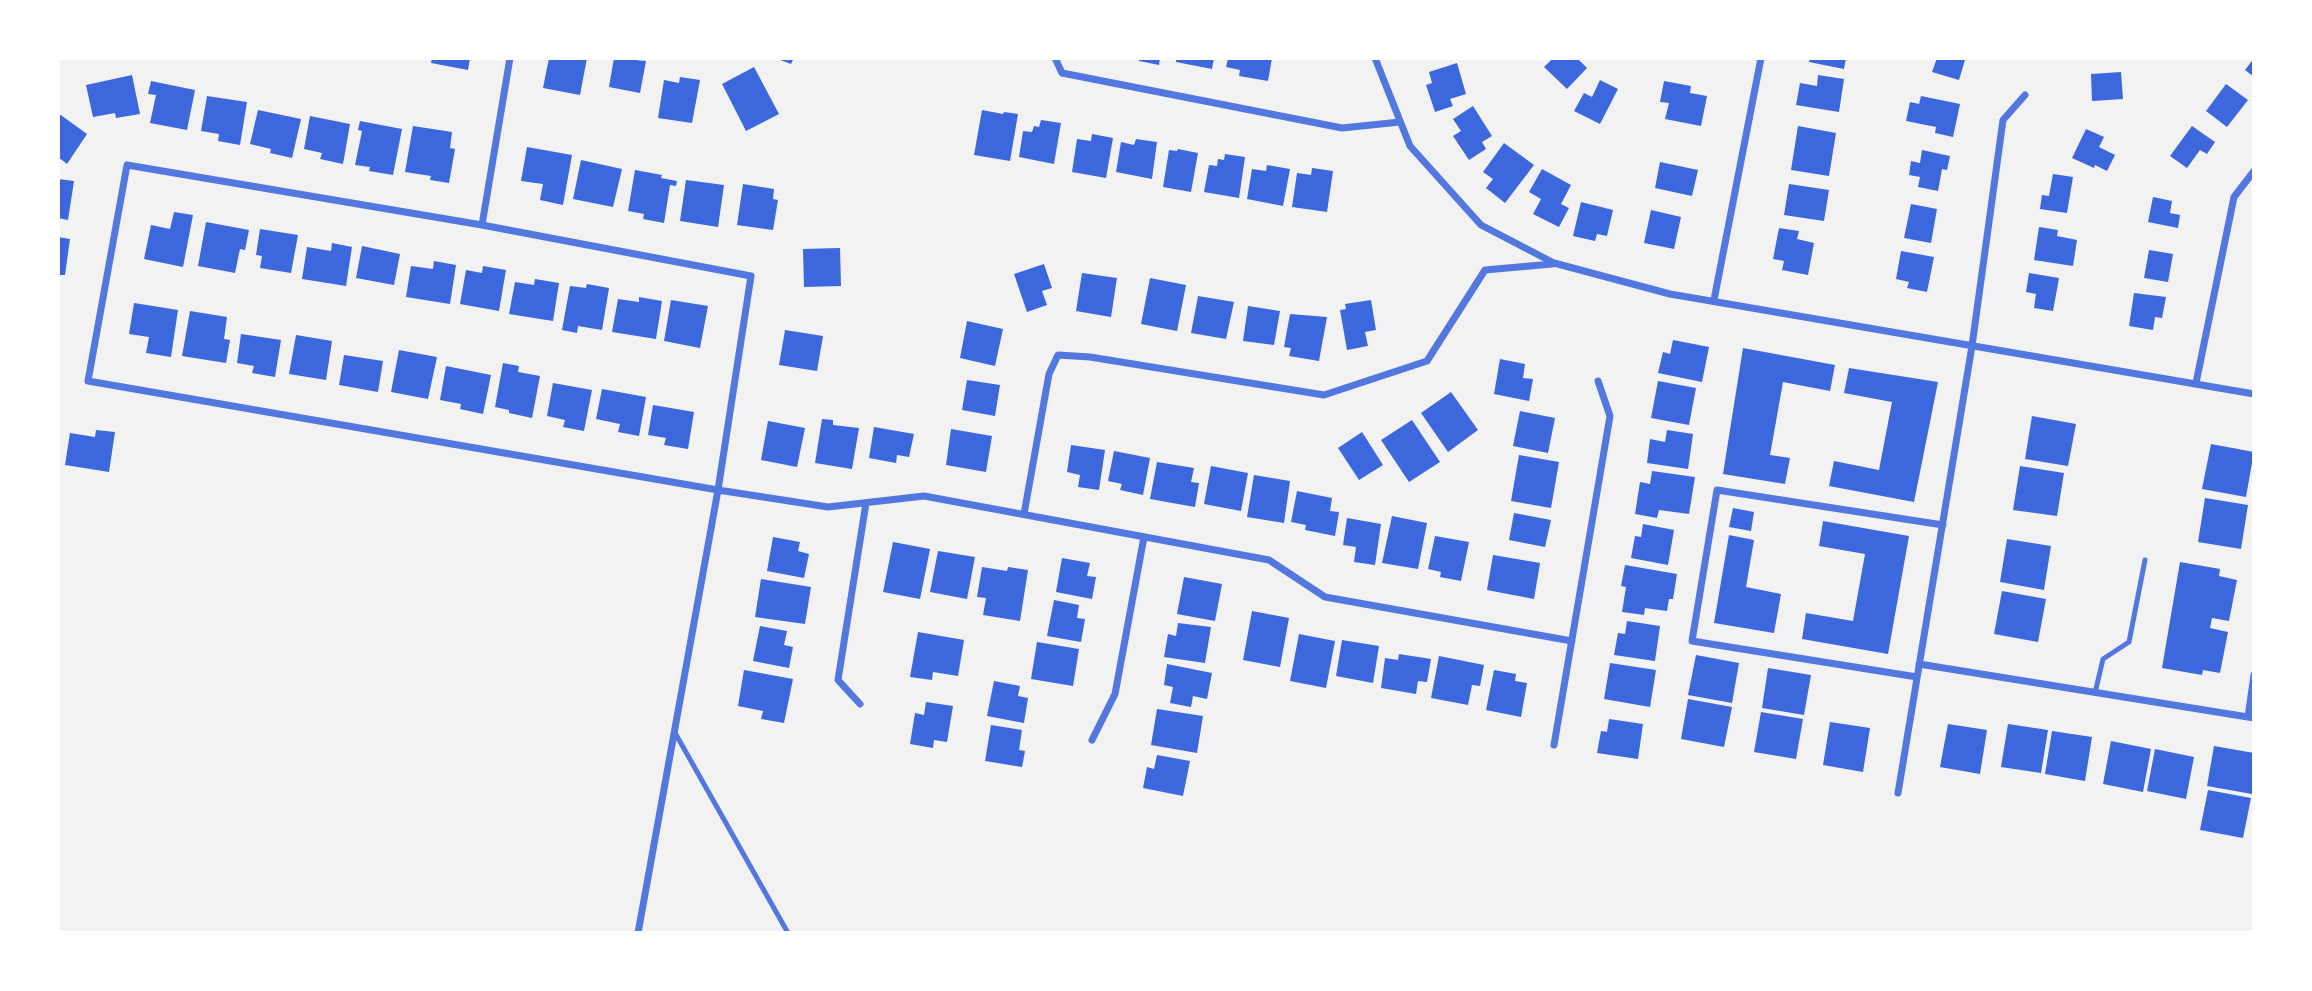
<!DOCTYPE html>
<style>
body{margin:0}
#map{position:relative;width:2312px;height:991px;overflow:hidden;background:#f2f2f2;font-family:Karla,sans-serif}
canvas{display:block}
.frame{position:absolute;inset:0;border:60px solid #fff;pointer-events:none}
</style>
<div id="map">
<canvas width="2312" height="991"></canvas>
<div class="frame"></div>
</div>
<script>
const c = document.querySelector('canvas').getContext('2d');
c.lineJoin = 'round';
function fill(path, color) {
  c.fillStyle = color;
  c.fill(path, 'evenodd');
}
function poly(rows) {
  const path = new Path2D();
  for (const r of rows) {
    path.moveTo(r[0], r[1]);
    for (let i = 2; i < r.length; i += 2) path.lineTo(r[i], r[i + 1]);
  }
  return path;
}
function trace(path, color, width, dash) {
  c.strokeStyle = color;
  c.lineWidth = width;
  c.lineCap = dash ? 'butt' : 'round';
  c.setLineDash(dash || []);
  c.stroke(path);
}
const building = poly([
 [432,58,470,58,468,70,431,63],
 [549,58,587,58,580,95,543,88],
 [614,58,646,61,640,93,609,87],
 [775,58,794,58,791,64],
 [1139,58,1160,58,1159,65,1139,61],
 [1176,58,1214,58,1212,69,1176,62],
 [1228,58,1272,58,1268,81,1239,76,1240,70,1226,67],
 [1553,58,1577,58,1587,68,1567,89,1544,67],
 [1810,58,1846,58,1844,69,1809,62],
 [1937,58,1962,58,1965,60,1959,80,1932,72],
 [2254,58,2254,77,2245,70],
 [1457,63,1466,94,1450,99,1453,106,1435,112,1426,85,1432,83,1429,72],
 [754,67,779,114,746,131,722,84],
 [2121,72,2123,99,2092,101,2091,74],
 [132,75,140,114,116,118,115,113,93,117,86,85],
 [1818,75,1844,79,1839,112,1796,105,1800,83,1817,86],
 [680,77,700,80,692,123,658,118,664,80,679,83],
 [1600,80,1618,89,1600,124,1574,111,1584,93,1592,97],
 [151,81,195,90,187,130,150,123,156,95,148,94],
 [1664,81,1691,86,1690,93,1707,96,1701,126,1665,119,1669,103,1660,102],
 [2226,84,2248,100,2227,127,2206,111],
 [207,96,247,102,240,145,218,141,219,134,201,131],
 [1921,96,1960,104,1953,137,1935,133,1936,127,1906,121,1910,102,1919,104],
 [1473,106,1492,136,1482,142,1486,149,1469,160,1453,136,1461,131,1453,119],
 [258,110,301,119,292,158,270,153,271,149,250,144],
 [982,110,1003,114,1004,112,1018,114,1010,161,974,155],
 [58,113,87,134,67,164,58,157],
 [310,116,350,124,343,164,320,159,322,153,304,149],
 [1041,120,1061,123,1054,164,1019,157,1023,131,1032,132,1034,126,1039,127],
 [360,121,402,129,393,175,369,171,370,167,355,165,362,131,358,130],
 [413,126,452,132,450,148,455,149,449,183,430,180,431,176,405,172],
 [1798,126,1836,133,1829,176,1791,170],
 [2192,126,2215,142,2207,154,2200,150,2187,168,2170,156],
 [2086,129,2104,137,2099,147,2115,155,2107,171,2095,165,2094,168,2072,158],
 [1092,134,1113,138,1106,178,1072,172,1077,139,1091,141],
 [1136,139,1157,142,1152,179,1116,172,1121,142,1134,145],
 [1504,143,1534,165,1505,203,1486,188,1493,179,1483,172],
 [527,147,572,155,563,205,540,200,543,184,521,181],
 [1178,149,1198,153,1191,192,1163,187,1169,150,1177,151],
 [1922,150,1950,156,1947,170,1942,169,1938,191,1918,187,1920,177,1909,175,1911,161,1920,163],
 [1225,154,1245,157,1239,198,1204,192,1209,165,1217,166,1218,159,1224,160],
 [581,160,622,169,613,207,573,199],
 [1660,162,1698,170,1692,196,1655,188],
 [1267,165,1290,169,1283,206,1247,199,1252,169,1266,171],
 [1312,168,1333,171,1327,212,1292,207,1297,173,1311,175],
 [1542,169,1571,185,1561,204,1569,208,1559,227,1533,214,1541,199,1529,192],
 [635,170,662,175,661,178,677,181,676,186,670,185,664,223,643,219,644,214,628,211],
 [2053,174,2073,177,2067,213,2040,209,2042,195,2049,196],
 [58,179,74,181,68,220,58,218],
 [686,180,724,185,718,227,680,221],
 [743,184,774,189,773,199,778,200,773,230,737,225],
 [1789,184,1829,190,1824,221,1784,215],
 [2153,197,2172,201,2170,213,2180,215,2178,228,2148,222],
 [1581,202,1613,210,1607,236,1597,234,1595,241,1573,236],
 [1911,204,1937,209,1931,243,1904,238],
 [1651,210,1681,217,1674,249,1644,243],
 [174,212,193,215,183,267,144,259,151,225,170,229],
 [206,222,249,230,245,250,240,249,235,273,198,266],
 [2039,227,2058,230,2057,236,2077,240,2073,266,2034,260],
 [1779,228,1799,231,1797,239,1814,243,1808,275,1782,270,1784,261,1773,259],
 [260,229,298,235,291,273,260,268,262,256,256,255],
 [58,237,70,239,65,275,58,275],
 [332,243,352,247,346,286,302,279,307,247,331,251],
 [362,246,400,254,394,285,356,278],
 [840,248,841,286,804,287,803,249],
 [2149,250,2173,254,2168,282,2144,278],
 [1901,251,1934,257,1927,292,1907,288,1909,282,1896,279],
 [434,261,456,265,450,304,406,297,411,266,433,269],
 [1044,264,1052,288,1042,291,1047,305,1027,312,1014,274],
 [483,266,506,270,499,311,460,304,466,270,482,273],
 [1082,273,1117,278,1111,317,1076,311],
 [2029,273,2059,278,2053,311,2034,308,2036,294,2026,292],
 [1150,278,1186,285,1177,331,1141,324],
 [535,279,559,283,553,321,509,314,515,282,534,285],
 [587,284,609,288,602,330,578,326,577,333,562,330,570,286,586,288],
 [2134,293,2166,297,2162,318,2155,317,2153,330,2129,326],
 [1198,296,1234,302,1226,339,1191,333],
 [639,297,662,301,656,339,612,332,618,299,639,302],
 [671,300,708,306,700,348,664,341],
 [1371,300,1376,330,1365,332,1368,346,1347,350,1340,310,1346,309,1345,304],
 [134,303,178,310,171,357,146,353,149,337,129,334],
 [1248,306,1280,311,1274,345,1243,341],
 [190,311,227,317,224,339,230,340,226,363,182,356],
 [1290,314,1327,317,1319,361,1289,356,1291,348,1284,347],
 [967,321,1003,329,995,366,960,358],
 [785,330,823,336,817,371,779,365],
 [241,334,281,340,275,377,252,373,254,366,237,363],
 [296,335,332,341,326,380,289,374],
 [1673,340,1709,347,1702,382,1658,373,1663,352,1670,354],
 [1743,348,1835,365,1830,391,1783,382,1770,455,1790,458,1785,484,1723,474],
 [399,350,437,357,428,399,391,392],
 [344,355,383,361,378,392,339,385],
 [1500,359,1525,364,1523,378,1533,379,1529,401,1494,394],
 [503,363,519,366,518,372,540,376,532,418,509,413,509,410,495,407],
 [446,366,491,375,483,414,460,409,461,404,440,400],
 [1849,368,1938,382,1914,502,1829,486,1834,461,1879,470,1892,402,1844,393],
 [967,380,1000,385,995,416,962,410],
 [1658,381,1696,388,1689,425,1651,418],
 [553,383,592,390,584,431,563,427,565,420,547,416],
 [602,389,646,397,639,436,618,432,620,424,596,419],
 [1451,392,1478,430,1448,452,1421,413],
 [653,405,694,412,688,449,664,445,666,438,648,435],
 [1520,411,1555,418,1548,453,1513,446],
 [2032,416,2076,424,2068,466,2025,459],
 [822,419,833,420,833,425,859,428,852,469,815,463],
 [1412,420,1440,462,1409,482,1381,440],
 [768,421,805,428,797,467,761,460],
 [874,427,914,434,909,457,897,455,896,463,869,458],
 [951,429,992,436,986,472,946,465],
 [96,430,115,432,109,472,65,465,70,433,95,437],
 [1667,430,1693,434,1688,469,1647,463,1650,439,1665,442],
 [1362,432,1383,465,1359,480,1338,448],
 [2211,444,2254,452,2254,464,2252,463,2246,497,2202,489],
 [1071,445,1105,450,1099,490,1078,487,1080,475,1067,472],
 [1114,451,1150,458,1143,495,1120,490,1122,484,1108,481],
 [1519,455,1559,462,1551,508,1511,501],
 [1157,462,1194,468,1191,482,1199,483,1195,507,1150,499],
 [1211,466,1248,473,1241,511,1204,504],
 [2020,466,2064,473,2057,516,2013,510],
 [1652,471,1695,477,1689,514,1659,510,1657,518,1635,514,1640,482,1650,484],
 [1254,475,1290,481,1284,523,1247,517],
 [1297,491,1332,498,1330,511,1339,512,1335,536,1305,530,1306,525,1291,522],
 [2205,498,2248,505,2241,549,2198,542],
 [1733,508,1754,512,1751,531,1729,527],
 [1514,513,1551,520,1545,547,1509,540],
 [1392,516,1427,523,1418,569,1382,563],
 [1347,518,1381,524,1375,565,1354,562,1356,547,1343,545],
 [1823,521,1909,536,1888,654,1802,639,1806,613,1853,621,1865,554,1819,546],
 [1643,524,1674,530,1668,565,1631,558,1635,536,1641,537],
 [1729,535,1754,540,1746,587,1781,594,1774,633,1714,623],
 [1435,536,1469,542,1461,581,1440,577,1441,572,1428,569],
 [773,537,800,542,798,551,809,554,804,578,767,571],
 [2007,539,2051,546,2044,590,2000,582],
 [893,542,930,549,920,599,883,592],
 [938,551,975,557,967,599,930,592],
 [1493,555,1540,563,1534,599,1487,590],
 [1062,558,1090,563,1087,576,1096,577,1092,599,1056,592],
 [2180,562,2220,569,2219,576,2237,580,2229,621,2212,618,2210,628,2228,632,2220,673,2203,670,2202,675,2162,668],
 [1625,565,1677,574,1673,599,1669,599,1667,611,1645,608,1644,615,1622,612,1626,587,1621,586],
 [982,567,1007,571,1008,567,1028,570,1020,621,983,615,986,598,977,597],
 [1184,577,1222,584,1215,621,1177,614],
 [761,579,811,587,805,624,755,617],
 [2002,591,2046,599,2038,642,1994,634],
 [1054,600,1079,605,1077,618,1085,619,1081,642,1047,636],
 [1252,611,1289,618,1280,667,1243,660],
 [1627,621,1660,626,1655,661,1614,655,1618,633,1625,634],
 [1178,623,1211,627,1205,663,1164,657,1168,634,1176,636],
 [760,626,787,631,784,645,793,647,789,668,753,661],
 [918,632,964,640,958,676,933,672,932,680,910,677],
 [1299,634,1335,641,1326,688,1290,681],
 [1342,640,1379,646,1373,683,1336,676],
 [1037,642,1079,649,1073,686,1031,679],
 [1399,654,1431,659,1427,682,1418,681,1416,694,1381,688,1385,658,1398,660],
 [1696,655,1739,663,1732,703,1688,695],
 [1439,656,1484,665,1480,686,1472,685,1468,705,1431,698],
 [1610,663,1656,670,1650,707,1604,699],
 [1167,664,1212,673,1207,699,1193,696,1191,707,1170,703,1173,687,1164,685],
 [1768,668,1811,675,1804,715,1762,708],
 [744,670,793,679,784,723,761,719,763,711,738,706],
 [1494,670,1516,674,1515,681,1527,683,1521,717,1486,710],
 [994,681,1020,686,1018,696,1028,698,1024,723,987,716],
 [1688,699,1732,707,1724,747,1681,739],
 [926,702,953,706,947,742,934,740,933,748,910,744,915,713,924,715],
 [1157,709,1203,716,1197,753,1151,745],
 [1761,712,1803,719,1796,759,1754,752],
 [1609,719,1643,724,1638,759,1597,753,1601,731,1607,732],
 [1830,722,1870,728,1863,772,1823,765],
 [1948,724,1987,730,1980,774,1940,767],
 [2008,724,2048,730,2041,773,2001,767],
 [991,725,1022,730,1019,750,1025,751,1022,767,985,761],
 [2052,731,2092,737,2085,781,2045,774],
 [2111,741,2151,749,2143,792,2103,784],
 [2214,746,2254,753,2252,794,2207,786],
 [2155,749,2194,757,2186,799,2147,791],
 [1157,755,1190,761,1183,796,1143,788,1147,767,1154,769],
 [2208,790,2251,798,2243,838,2200,830]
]);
const service = poly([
 [2095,693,2103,659,2129,642,2145,560],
 [674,731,788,933]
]);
const minor = poly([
 [1055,58,1062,73,1342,128,1400,122],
 [1375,58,1410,146,1481,225,1554,263,1670,294,2254,394],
 [482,225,510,58],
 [1714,300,1761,58],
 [2196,383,2234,197,2254,171],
 [1024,514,1049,374,1058,355,1090,357,1324,395,1427,361,1485,270,1552,264],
 [1919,664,2254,718],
 [1917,677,1692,641,1717,490,1943,525],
 [860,704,838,680,866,503],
 [2248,717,2254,675],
 [1092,740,1115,694,1144,537],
 [1554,745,1610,416,1598,381],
 [1898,793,1972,346,2003,120,2025,95],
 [638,933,718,490,751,276,482,225,127,165,88,381,718,490,828,507,924,496,1269,560,1325,597,1572,641]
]);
fill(building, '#3d67dc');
trace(service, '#5277de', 5);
trace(minor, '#5277de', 7);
</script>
